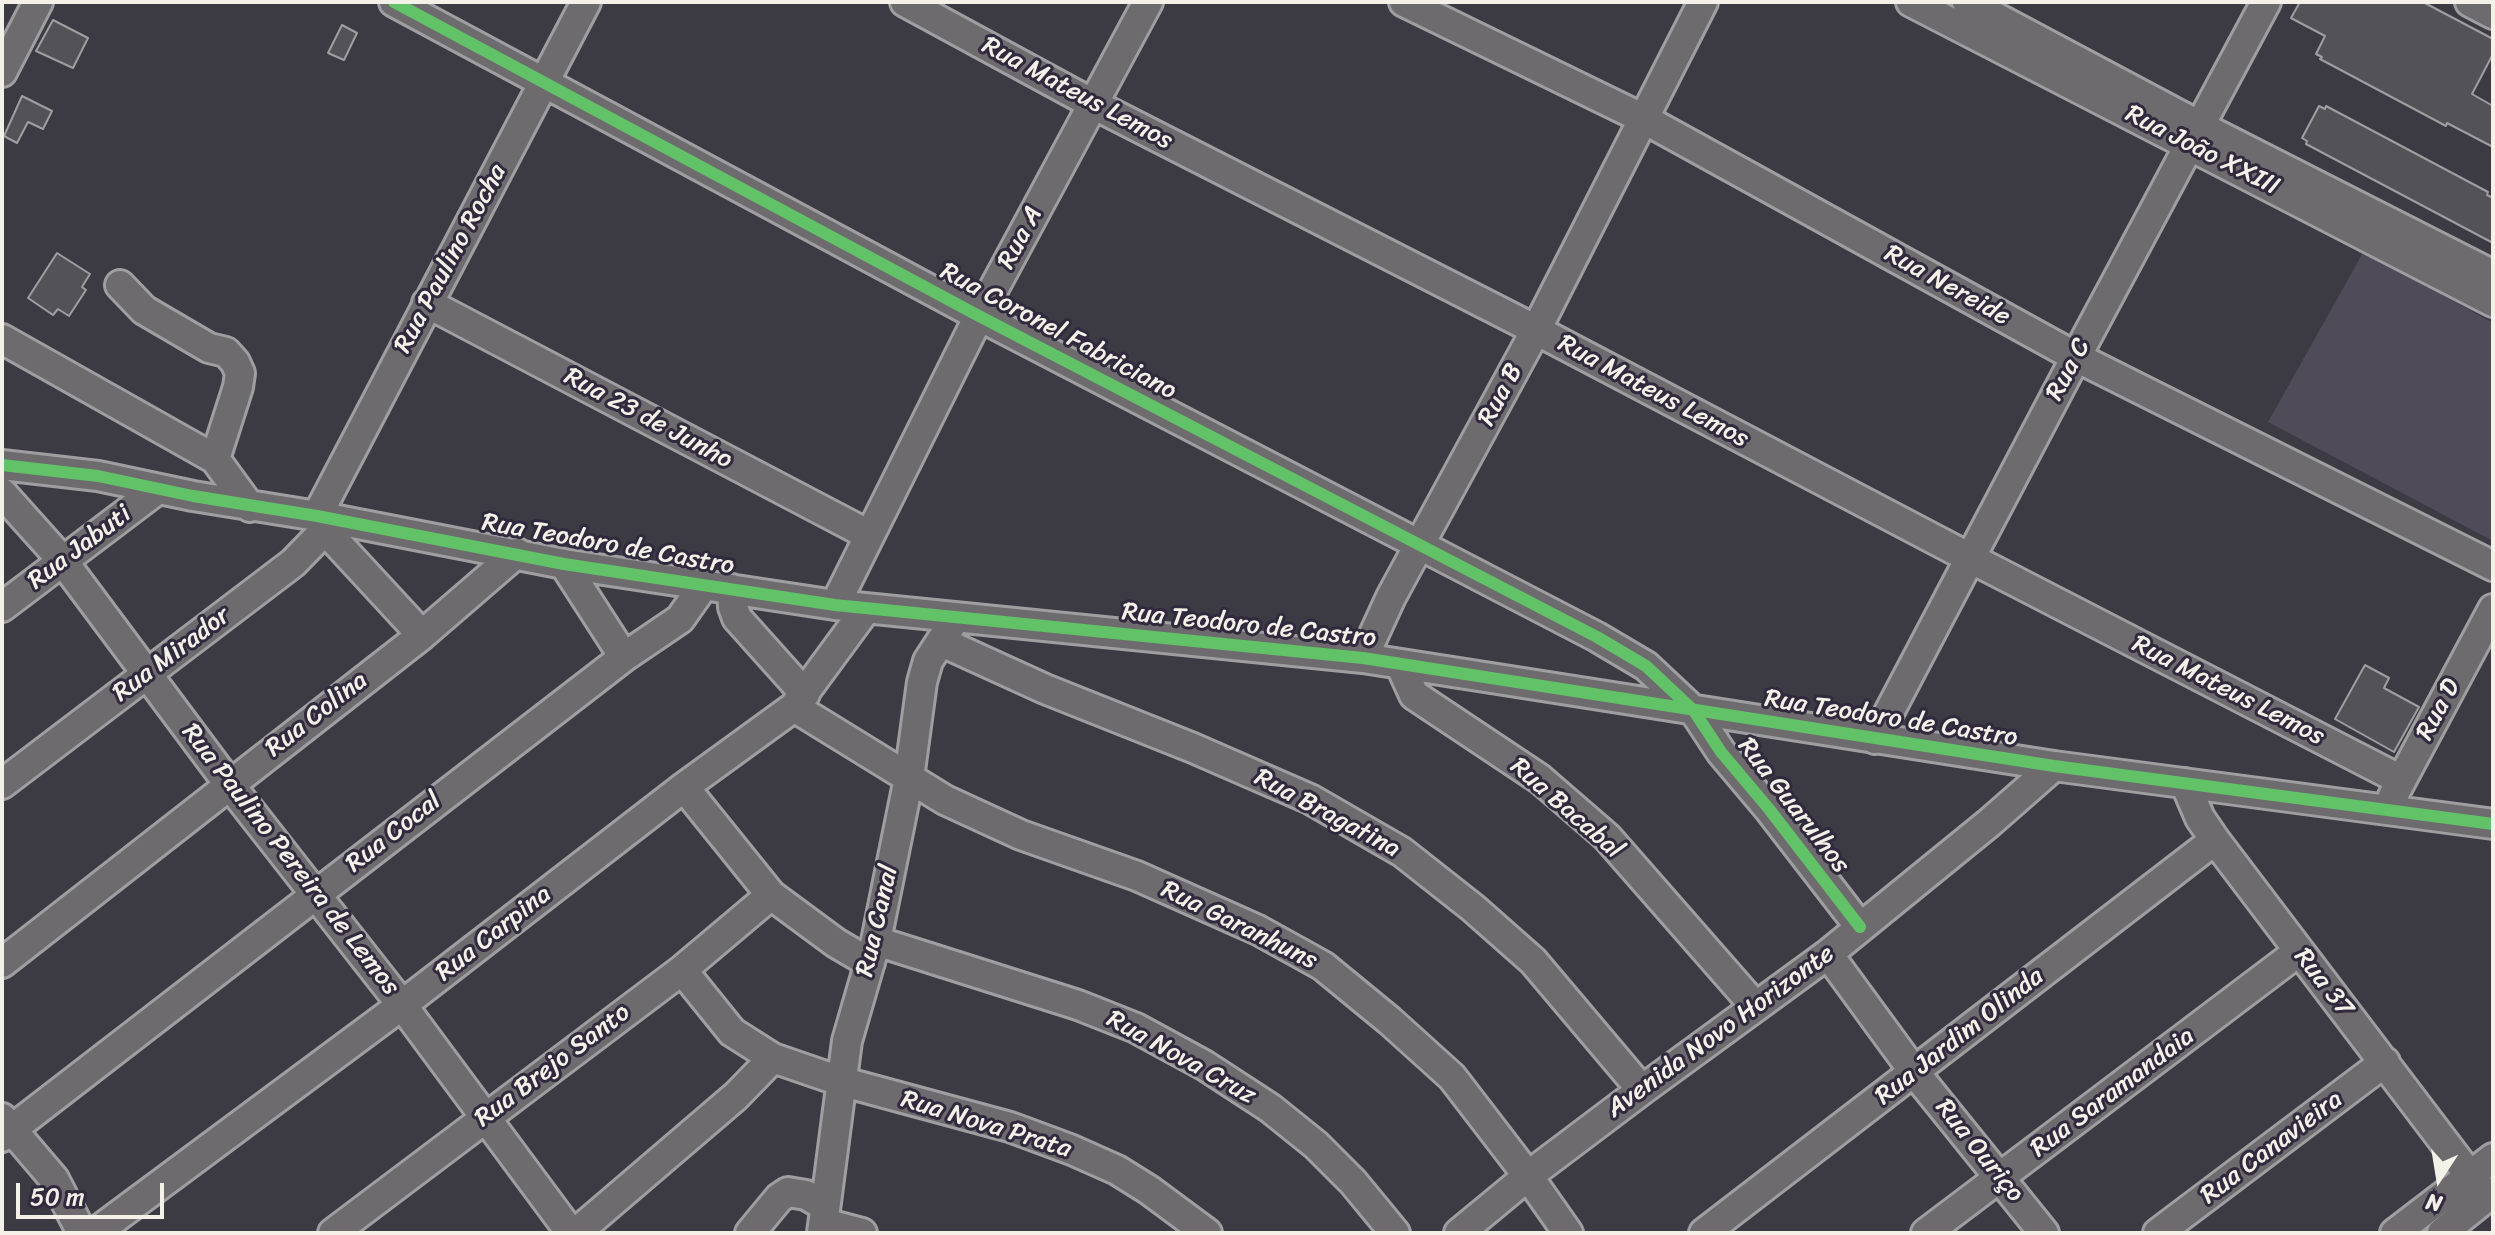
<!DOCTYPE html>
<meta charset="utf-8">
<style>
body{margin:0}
#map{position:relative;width:2495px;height:1235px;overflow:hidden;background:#3c3a43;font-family:Sriracha,sans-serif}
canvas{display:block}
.frame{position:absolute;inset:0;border:4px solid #f4f1e8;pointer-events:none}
.north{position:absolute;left:2399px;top:1139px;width:80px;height:80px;-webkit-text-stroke:6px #2f2a3d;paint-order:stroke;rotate:192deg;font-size:22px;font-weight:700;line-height:32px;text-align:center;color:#f4f1e8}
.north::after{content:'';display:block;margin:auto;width:28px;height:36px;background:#f4f1e8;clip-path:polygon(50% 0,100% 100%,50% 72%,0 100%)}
.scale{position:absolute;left:16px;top:1183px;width:148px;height:36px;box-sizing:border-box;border:4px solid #f4f1e8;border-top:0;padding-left:10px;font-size:24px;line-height:28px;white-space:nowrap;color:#f4f1e8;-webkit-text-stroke:6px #2f2a3d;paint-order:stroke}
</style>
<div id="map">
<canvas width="2495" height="1235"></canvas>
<div class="frame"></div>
<div class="north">N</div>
<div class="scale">50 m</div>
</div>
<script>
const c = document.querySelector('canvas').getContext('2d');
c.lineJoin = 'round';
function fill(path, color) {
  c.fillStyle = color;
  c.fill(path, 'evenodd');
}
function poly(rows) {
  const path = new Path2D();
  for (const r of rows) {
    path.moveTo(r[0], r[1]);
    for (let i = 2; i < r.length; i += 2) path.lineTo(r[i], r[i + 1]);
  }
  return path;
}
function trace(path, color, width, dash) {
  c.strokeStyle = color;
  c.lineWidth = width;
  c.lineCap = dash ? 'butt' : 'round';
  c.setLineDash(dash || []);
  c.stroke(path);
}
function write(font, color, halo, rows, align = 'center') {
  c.font = font + ' Sriracha,sans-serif';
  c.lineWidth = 6;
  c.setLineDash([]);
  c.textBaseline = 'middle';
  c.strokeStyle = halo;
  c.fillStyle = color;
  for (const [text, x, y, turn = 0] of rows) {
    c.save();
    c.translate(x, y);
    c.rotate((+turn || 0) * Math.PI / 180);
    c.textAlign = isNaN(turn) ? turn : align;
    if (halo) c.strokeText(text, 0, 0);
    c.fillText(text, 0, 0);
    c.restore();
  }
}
const green = poly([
 [2364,251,2493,323,2493,541,2268,422]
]);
const building = poly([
 [2300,2,2423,2,2493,39,2493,54,2472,94,2493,106,2493,147,2447,123,2446,126,2320,59,2322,57,2316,54,2325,36,2291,18,2300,2],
 [53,20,88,38,73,68,36,51,53,20],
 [342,25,357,33,344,60,328,53,342,25],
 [22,96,52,111,43,129,28,122,17,143,4,136,22,96],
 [2319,106,2325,109,2326,106,2488,192,2487,195,2493,198,2493,243,2306,144,2307,141,2302,138,2319,106],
 [57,253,90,274,82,287,86,290,69,316,58,309,53,315,28,298,57,253],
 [2365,665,2389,678,2384,688,2419,707,2394,752,2335,719,2365,665]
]);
const minor = poly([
 [394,2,979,316,1597,637,1646,666,1694,711,1721,752,1769,809,1860,927],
 [905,2,1093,104,1536,330,1970,558,2401,780],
 [1404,2,1644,119,2076,357,2493,566],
 [1911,2,2493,302],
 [1967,2,2200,126,2493,275],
 [2470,2,2493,14],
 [2,72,38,2],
 [120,285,144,310,209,348,226,352,235,362,240,373,238,387,215,459],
 [427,303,869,535],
 [2,339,215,459,250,507],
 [2,465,98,476,193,496,317,516,564,564,835,605,1363,658,2054,766,2493,824],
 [2,493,62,560,229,784,402,1005,571,1233],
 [317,516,586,2],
 [325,530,422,635],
 [564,564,624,657],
 [732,589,733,607,737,618,805,694],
 [835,605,979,316,1148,2],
 [2,607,158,489],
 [942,642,1045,689,1193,748,1310,799,1402,852,1473,908,1533,961,1642,1090],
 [1363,658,1391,597,1536,330,1703,2],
 [1400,664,1414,695,1540,779,1607,837,1755,1006],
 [794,707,945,800,1021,835,1137,876,1258,930,1323,966,1390,1021,1452,1077,1528,1176,1568,1233],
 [1875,739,2076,357,2266,2],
 [2185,783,2200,818,2215,840,2470,1176],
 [2,784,293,563,335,520],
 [684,787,771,895,836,943,870,963],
 [2393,796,2493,609],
 [876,941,1078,1005,1136,1028,1204,1065,1270,1108,1316,1145,1353,1182,1395,1233],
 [1828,954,1915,1073,2044,1233],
 [2,963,422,635,517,553],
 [682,970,732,1032,773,1058,840,1081,1010,1127,1072,1150,1117,1170,1149,1190,1207,1233],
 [2,1118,54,1179,82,1233],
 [2,1137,624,657,680,619,704,585],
 [824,1223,862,1233],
 [95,1233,402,1005,684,787,794,707,866,609],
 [333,1233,682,970,771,895],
 [576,1233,736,1096,773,1058],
 [750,1233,779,1198,788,1192,806,1195,825,1206],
 [822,1233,847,1041,876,941,909,778,922,682,928,661,950,627],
 [1459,1233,1528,1176,1642,1090,1828,954,1989,823,2054,766],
 [1704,1233,2215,840],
 [1926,1233,2298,952],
 [2158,1233,2385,1062],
 [2395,1233,2493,1158],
 [2442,1233,2493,1192]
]);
const cycleway = poly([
 [394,2,979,316,1597,637,1646,666,1694,711,1721,752,1769,809,1860,927],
 [2,465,98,476,193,496,317,516,564,564,835,605,1363,658,2054,766,2493,824]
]);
const streetNames = [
 ["Rua Mateus Lemos",1077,94,28],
 ["Rua João XXIII",2202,151,27],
 ["Rua A",1021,238,-62],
 ["Rua Paulino Rocha",451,259,-62],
 ["Rua Nereide",1947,286,29],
 ["Rua Coronel Fabriciano",1058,332,28],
 ["Rua C",2069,370,-62],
 ["Rua Mateus Lemos",1653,392,28],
 ["Rua B",1501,395,-62],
 ["Rua 23 de Junho",648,419,28],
 ["Rua Teodoro de Castro",608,545,10],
 ["Rua Jabuti",80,548,-37],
 ["Rua Teodoro de Castro",1249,626,6],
 ["Rua Mirador",172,655,-37],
 ["Rua Mateus Lemos",2228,691,27],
 ["Rua D",2439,710,-62],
 ["Rua Colina",317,715,-38],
 ["Rua Teodoro de Castro",1891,719,9],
 ["Rua Guarulhos",1793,806,52],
 ["Rua Bacabal",1566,809,41],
 ["Rua Bragatina",1327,814,28],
 ["Rua Cocal",394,833,-38],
 ["Rua Paulino Pereira de Lemos",290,860,52],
 ["Rua Canal",878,921,-77],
 ["Rua Garanhuns",1239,926,26],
 ["Rua Carpina",494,934,-38],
 ["Rua 37",2323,983,52],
 ["Avenida Novo Horizonte",1721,1032,-36],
 ["Rua Jardim Olinda",1960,1037,-38],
 ["Rua Nova Cruz",1181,1058,29],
 ["Rua Brejo Santo",553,1066,-37],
 ["Rua Saramandaia",2113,1093,-37],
 ["Rua Nova Prata",986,1125,17],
 ["Rua Canavieira",2272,1148,-37],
 ["Rua Ouriço",1979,1151,51]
];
fill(green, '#504b59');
fill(building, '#535257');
trace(building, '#9f9ea0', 2);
trace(minor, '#9f9ea0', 34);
trace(minor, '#6e6b6e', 28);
trace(cycleway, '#61c268', 12);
write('26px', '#f4f1e8', '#2f2a3d', streetNames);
</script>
